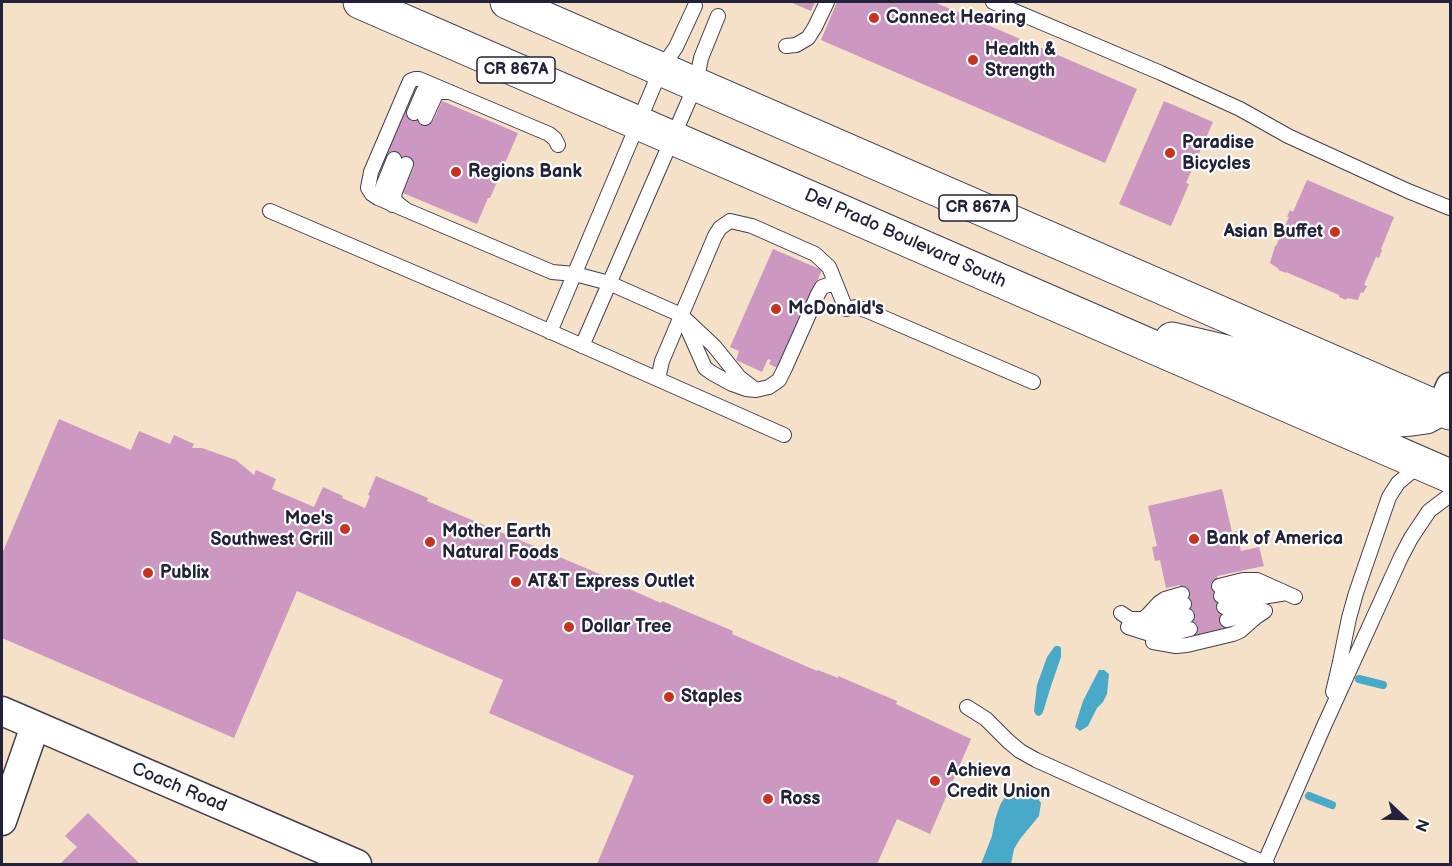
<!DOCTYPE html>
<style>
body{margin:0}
#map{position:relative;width:1452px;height:866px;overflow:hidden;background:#f5e0c8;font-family:"Balsamiq Sans",sans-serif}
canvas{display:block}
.frame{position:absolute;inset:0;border:3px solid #22223b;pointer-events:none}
.north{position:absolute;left:1374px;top:788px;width:60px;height:60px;-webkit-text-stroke:4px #fff;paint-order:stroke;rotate:112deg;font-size:16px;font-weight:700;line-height:24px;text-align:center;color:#22223b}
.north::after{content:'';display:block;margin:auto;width:21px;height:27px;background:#22223b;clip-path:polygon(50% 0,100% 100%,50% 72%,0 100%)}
</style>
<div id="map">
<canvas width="1452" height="866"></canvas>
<div class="frame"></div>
<div class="north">N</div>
</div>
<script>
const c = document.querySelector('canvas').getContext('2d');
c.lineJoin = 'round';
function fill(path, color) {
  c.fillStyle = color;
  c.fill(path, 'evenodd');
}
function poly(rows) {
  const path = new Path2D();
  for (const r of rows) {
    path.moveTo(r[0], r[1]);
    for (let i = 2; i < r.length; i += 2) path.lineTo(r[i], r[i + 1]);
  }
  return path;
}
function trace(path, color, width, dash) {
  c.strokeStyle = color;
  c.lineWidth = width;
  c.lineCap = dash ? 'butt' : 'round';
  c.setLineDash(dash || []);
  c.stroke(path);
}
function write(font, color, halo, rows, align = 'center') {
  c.font = font + ' "Balsamiq Sans",sans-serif';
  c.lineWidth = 4.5;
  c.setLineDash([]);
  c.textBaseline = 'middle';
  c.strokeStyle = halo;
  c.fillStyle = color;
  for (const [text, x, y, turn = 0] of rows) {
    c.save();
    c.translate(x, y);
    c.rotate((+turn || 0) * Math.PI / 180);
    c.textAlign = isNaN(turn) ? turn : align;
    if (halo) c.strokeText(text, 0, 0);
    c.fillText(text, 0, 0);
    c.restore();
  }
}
const water = poly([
 [1055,646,1059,646,1061,648,1061,657,1050,689,1044,709,1042,714,1039,716,1036,715,1034,711,1037,685,1047,657],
 [1099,670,1104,670,1109,674,1107,694,1103,702,1097,708,1088,726,1080,731,1075,727,1077,720,1083,701],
 [1015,789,1025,789,1033,792,1037,797,1041,803,1039,816,1020,839,1014,849,1011,864,981,864,992,836,995,820,1000,805,1008,792]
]);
const stream = poly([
 [1359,679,1383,685],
 [1309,796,1332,805]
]);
const building = poly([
 [790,2,815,2,811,11],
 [837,2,934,2,1137,89,1105,163,821,40],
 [442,101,518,133,490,198,488,198,477,224,403,193,414,167,383,155,402,109,433,121],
 [1164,101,1213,122,1186,183,1189,184,1171,226,1119,204],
 [1307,180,1394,217,1381,249,1382,250,1379,258,1376,257,1364,285,1367,286,1363,293,1361,292,1358,300,1347,298,1346,300,1339,297,1339,295,1286,272,1286,273,1278,270,1279,269,1270,263,1275,246,1276,246,1289,217,1287,217,1290,210,1293,212],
 [773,249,822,270,779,369,769,364,771,360,768,359,762,372,736,360,739,351,730,347],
 [59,419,131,450,139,431,170,444,174,435,194,444,192,448,202,448,236,460,254,475,256,470,276,479,272,489,314,507,323,487,343,496,342,498,365,508,370,496,368,495,376,476,428,498,427,501,628,586,627,588,661,603,662,601,733,631,732,634,817,671,818,670,838,678,838,676,897,701,896,704,971,739,930,834,897,819,877,864,597,864,634,776,489,713,503,680,297,591,234,738,2,638,2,554],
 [1222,489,1232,532,1237,531,1241,551,1259,547,1264,566,1217,576,1230,632,1193,641,1180,585,1166,588,1160,560,1155,561,1152,547,1157,546,1148,506],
 [88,813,140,864,60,864,77,847,65,836]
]);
const lane = poly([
 [993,2,1161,73,1240,109,1288,136,1408,191,1450,208],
 [786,46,796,45,808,38,815,27,827,2],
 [414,113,423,92,430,87,437,87],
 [425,118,436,94,441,92,450,92],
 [558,145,555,139,549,134,419,79,415,79,410,81,371,172,368,188,372,194,378,198,552,272,575,274,609,283,681,315,714,346,739,377,756,390],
 [393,205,387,200,382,191,383,186,394,159],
 [405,209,396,202,394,197,395,192,406,164],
 [270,211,506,312,784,435],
 [685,323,705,368,712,373,732,384,746,389,756,390,769,387,779,380,785,368,818,294,822,287,828,285,836,285],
 [550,332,661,69,676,47,695,6],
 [582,346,696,84,701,58,718,16],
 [658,379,662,361,715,236,720,228,730,221,752,226,815,254,829,267,846,309,856,307,868,311,1033,382],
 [1219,586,1243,580,1257,580,1295,597],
 [1221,596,1251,588,1266,587],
 [1224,607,1257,598,1286,593],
 [1121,613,1130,619,1143,619,1148,615,1159,603,1165,599,1182,594],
 [1153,614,1184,604],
 [1138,620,1160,622,1187,616],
 [1227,620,1244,616,1258,608],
 [1128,627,1147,633,1174,633,1190,629],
 [1153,642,1176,646,1187,645,1233,634,1240,631,1256,617,1265,611],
 [1333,692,1340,662,1349,618,1356,593,1389,497,1398,483,1411,472,1421,467],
 [967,707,986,719,1008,741,1020,751,1036,760,1267,864],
 [1264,864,1324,726,1401,557,1411,538,1429,511,1450,495]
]);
const street = poly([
 [1441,409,1450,387],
 [2,711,357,864],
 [2,821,35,726]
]);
const primary = poly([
 [360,2,1450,476],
 [507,2,1450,413],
 [1172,339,1227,352,1377,416,1398,420,1412,419,1426,417,1441,409]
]);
const markers = [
 [874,18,6,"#c8321e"],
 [973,60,6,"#c8321e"],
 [1170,153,6,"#c8321e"],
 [456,172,6,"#c8321e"],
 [1335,232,6,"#c8321e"],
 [776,309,6,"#c8321e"],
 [345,529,6,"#c8321e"],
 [1194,539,6,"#c8321e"],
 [430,542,6,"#c8321e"],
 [148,573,6,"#c8321e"],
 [516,582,6,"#c8321e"],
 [569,627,6,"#c8321e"],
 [669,697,6,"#c8321e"],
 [935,781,6,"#c8321e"],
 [768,799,6,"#c8321e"]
];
const shields = [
 [516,70,78],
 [978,208,78]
];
const shieldNames = [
 ["CR 867A",516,70],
 ["CR 867A",978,208]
];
const poiNames = [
 ["Connect Hearing",886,18],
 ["Health &",985,50],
 ["Strength",985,71],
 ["Paradise",1182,143],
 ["Bicycles",1182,164],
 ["Regions Bank",468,172],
 ["Asian Buffet",1323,232,"right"],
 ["McDonald's",788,309],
 ["Moe's",333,519,"right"],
 ["Southwest Grill",333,540,"right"],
 ["Mother Earth",442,532],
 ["Natural Foods",442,553],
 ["Bank of America",1206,539],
 ["Publix",160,573],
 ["AT&T Express Outlet",528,582],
 ["Dollar Tree",581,627],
 ["Staples",681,697],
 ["Achieva",947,771],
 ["Credit Union",947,792],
 ["Ross",780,799]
];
const streetNames = [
 ["Del Prado Boulevard South",905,239,24],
 ["Coach Road",179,788,23]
];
fill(water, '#49a9c8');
trace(stream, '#49a9c8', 8);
fill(building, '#cc98c1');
trace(lane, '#423e50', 16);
trace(street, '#423e50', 31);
trace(primary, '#423e50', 35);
trace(lane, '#fff', 14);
trace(street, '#fff', 28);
trace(primary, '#fff', 33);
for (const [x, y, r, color] of markers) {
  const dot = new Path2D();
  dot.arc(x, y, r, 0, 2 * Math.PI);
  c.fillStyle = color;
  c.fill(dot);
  trace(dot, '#fff', 2);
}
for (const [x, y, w] of shields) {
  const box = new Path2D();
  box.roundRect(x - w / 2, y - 13, w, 26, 4.5);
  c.fillStyle = '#fff';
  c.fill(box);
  trace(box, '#22223b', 1.5);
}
write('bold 16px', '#22223b', null, shieldNames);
write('bold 18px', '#22223b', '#fff', poiNames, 'left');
write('18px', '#22223b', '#fff', streetNames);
</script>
